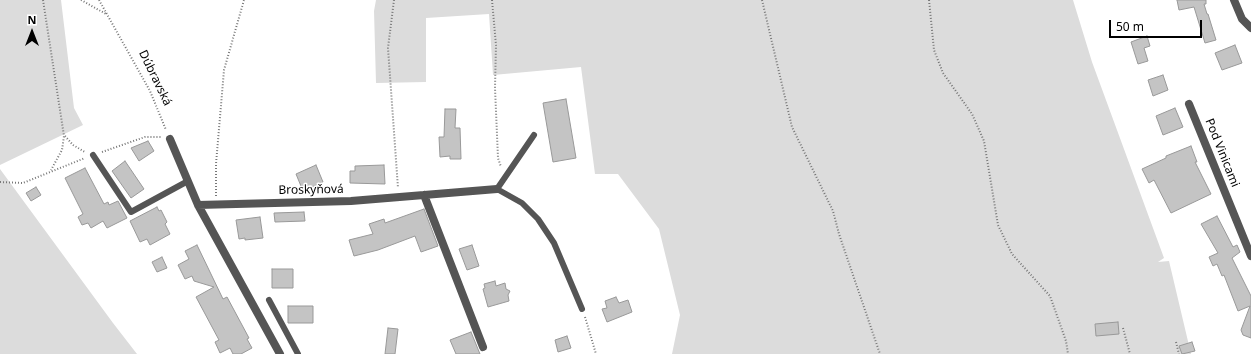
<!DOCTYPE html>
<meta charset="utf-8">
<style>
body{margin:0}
#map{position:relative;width:1251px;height:354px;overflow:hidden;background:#fff;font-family:"Noto Sans",sans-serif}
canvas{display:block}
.north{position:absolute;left:12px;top:12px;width:40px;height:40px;-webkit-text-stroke:3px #fff;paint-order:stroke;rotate:0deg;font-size:11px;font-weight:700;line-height:16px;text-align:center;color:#000}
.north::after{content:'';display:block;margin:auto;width:14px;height:18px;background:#000;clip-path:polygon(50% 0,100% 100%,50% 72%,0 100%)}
.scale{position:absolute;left:1109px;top:20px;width:93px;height:18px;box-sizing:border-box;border:2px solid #000;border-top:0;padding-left:5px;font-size:12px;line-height:14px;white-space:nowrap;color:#000;-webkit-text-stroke:3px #fff;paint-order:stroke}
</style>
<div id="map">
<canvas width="1251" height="354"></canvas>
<div class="north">N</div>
<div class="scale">50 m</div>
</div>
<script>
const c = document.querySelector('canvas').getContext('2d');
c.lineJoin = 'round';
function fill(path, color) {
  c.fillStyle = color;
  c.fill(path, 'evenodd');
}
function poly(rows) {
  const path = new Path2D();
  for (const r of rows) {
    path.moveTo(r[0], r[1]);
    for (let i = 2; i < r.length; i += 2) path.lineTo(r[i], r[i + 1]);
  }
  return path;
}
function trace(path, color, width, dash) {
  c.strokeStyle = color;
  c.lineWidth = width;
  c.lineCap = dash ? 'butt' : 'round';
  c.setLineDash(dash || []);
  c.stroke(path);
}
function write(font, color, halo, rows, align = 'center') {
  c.font = font + ' "Noto Sans",sans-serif';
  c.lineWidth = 3;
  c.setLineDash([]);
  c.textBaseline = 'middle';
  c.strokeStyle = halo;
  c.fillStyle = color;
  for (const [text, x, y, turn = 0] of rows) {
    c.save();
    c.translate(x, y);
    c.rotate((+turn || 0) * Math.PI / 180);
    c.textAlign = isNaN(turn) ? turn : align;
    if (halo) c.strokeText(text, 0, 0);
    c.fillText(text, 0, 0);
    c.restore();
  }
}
const green = poly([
 [0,0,61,0,74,108,83,125,0,165],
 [376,0,1073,0,1092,62,1164,258,1158,262,1169,261,1191,354,672,354,680,315,659,229,618,174,595,174,581,67,493,75,489,14,426,18,426,82,376,83,374,11],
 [0,169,113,323,137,354,0,354]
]);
const building = poly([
 [1177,0,1206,0,1206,4,1204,4,1207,14,1208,14,1216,40,1205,43,1194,7,1179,10,1177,0],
 [1147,36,1150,46,1144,48,1148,61,1138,64,1131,42,1147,36],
 [1235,45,1242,63,1222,70,1215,53,1235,45],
 [1163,75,1168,90,1153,96,1148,80,1163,75],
 [566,99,576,158,553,162,543,103,566,99],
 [1175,108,1183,127,1163,135,1156,116,1175,108],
 [445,109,456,109,455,128,460,128,461,159,450,159,450,156,440,157,439,137,444,137,445,109],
 [148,141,154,151,139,161,131,148,148,141],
 [1191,146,1197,162,1195,162,1211,194,1171,213,1154,180,1149,183,1142,169,1166,158,1166,156,1191,146],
 [125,161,144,189,131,198,112,171,125,161],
 [316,165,323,182,303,191,296,174,316,165],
 [384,165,385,184,350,183,350,171,355,171,355,166,384,165],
 [85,168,104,204,108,202,109,205,118,201,127,218,107,228,103,221,91,228,88,223,82,225,78,217,83,214,65,178,85,168],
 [36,187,41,195,31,201,26,193,36,187],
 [157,207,159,211,161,210,167,222,165,224,170,234,150,245,147,239,140,242,130,221,157,207],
 [424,209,438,246,421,252,415,236,378,250,354,256,349,240,373,234,369,224,384,219,385,223,424,209],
 [304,212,305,221,275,222,274,213,304,212],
 [1217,216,1233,247,1237,245,1240,252,1232,258,1251,296,1251,338,1243,335,1241,330,1250,306,1238,311,1224,275,1222,276,1217,264,1213,266,1209,257,1218,253,1201,224,1217,216],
 [260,217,263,238,245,240,245,238,239,239,236,220,260,217],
 [197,245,223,299,227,297,249,338,247,339,252,348,241,354,233,354,230,348,220,353,215,342,219,340,196,297,214,287,194,281,192,276,185,279,178,265,189,259,185,251,197,245],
 [472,245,479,266,467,270,459,249,472,245],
 [162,257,167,268,157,272,152,262,162,257],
 [272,269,293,269,293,288,272,288,272,269],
 [495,281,496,286,505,283,506,289,510,291,508,295,509,301,488,307,483,289,485,288,484,284,495,281],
 [616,297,619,303,628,300,632,312,607,322,602,309,607,308,605,301,616,297],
 [288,306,313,306,313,323,288,323,288,306],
 [1118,322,1119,334,1096,336,1095,324,1118,322],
 [388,328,398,329,395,354,385,354,388,328],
 [471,332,480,354,456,354,450,340,471,332],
 [567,336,571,348,558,352,555,340,567,336],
 [1192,342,1195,351,1182,354,1179,346,1192,342]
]);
const path = poly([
 [43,0,64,136,62,150,51,170],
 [81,0,106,14],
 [99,0,150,91,166,130],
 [394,0,388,48,398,188],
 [492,0,496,45,495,88,498,158,501,167],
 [762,0,792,127,833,211,839,234,880,354],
 [929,0,934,50,943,73,972,114,984,141,998,225,1012,254,1050,296,1066,341,1068,354],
 [65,136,73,145,85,152],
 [102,152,145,137,161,137],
 [0,182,23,183,85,158],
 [216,196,216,164,224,70,244,0],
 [585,317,596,354],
 [1123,328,1130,354],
 [1176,342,1179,354]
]);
const service = poly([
 [534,135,497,189,522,203,538,219,554,243,582,309],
 [93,155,131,212,188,181],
 [269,300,298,354]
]);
const minor = poly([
 [1234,0,1242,19,1251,28],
 [1189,104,1251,256],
 [170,139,198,205,280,354],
 [424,195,483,347],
 [198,205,351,201,497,189]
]);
const streetNames = [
 ["Dúbravská",155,78,64],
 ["Pod Vinicami",1222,153,68],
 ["Broskyňová",311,190,-1]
];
fill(green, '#dcdcdc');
fill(building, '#c4c4c4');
trace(building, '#999', 1);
trace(path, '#777', 2, [1, 2]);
trace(service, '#555', 6);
trace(minor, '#555', 8);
write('12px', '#000', '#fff', streetNames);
</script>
